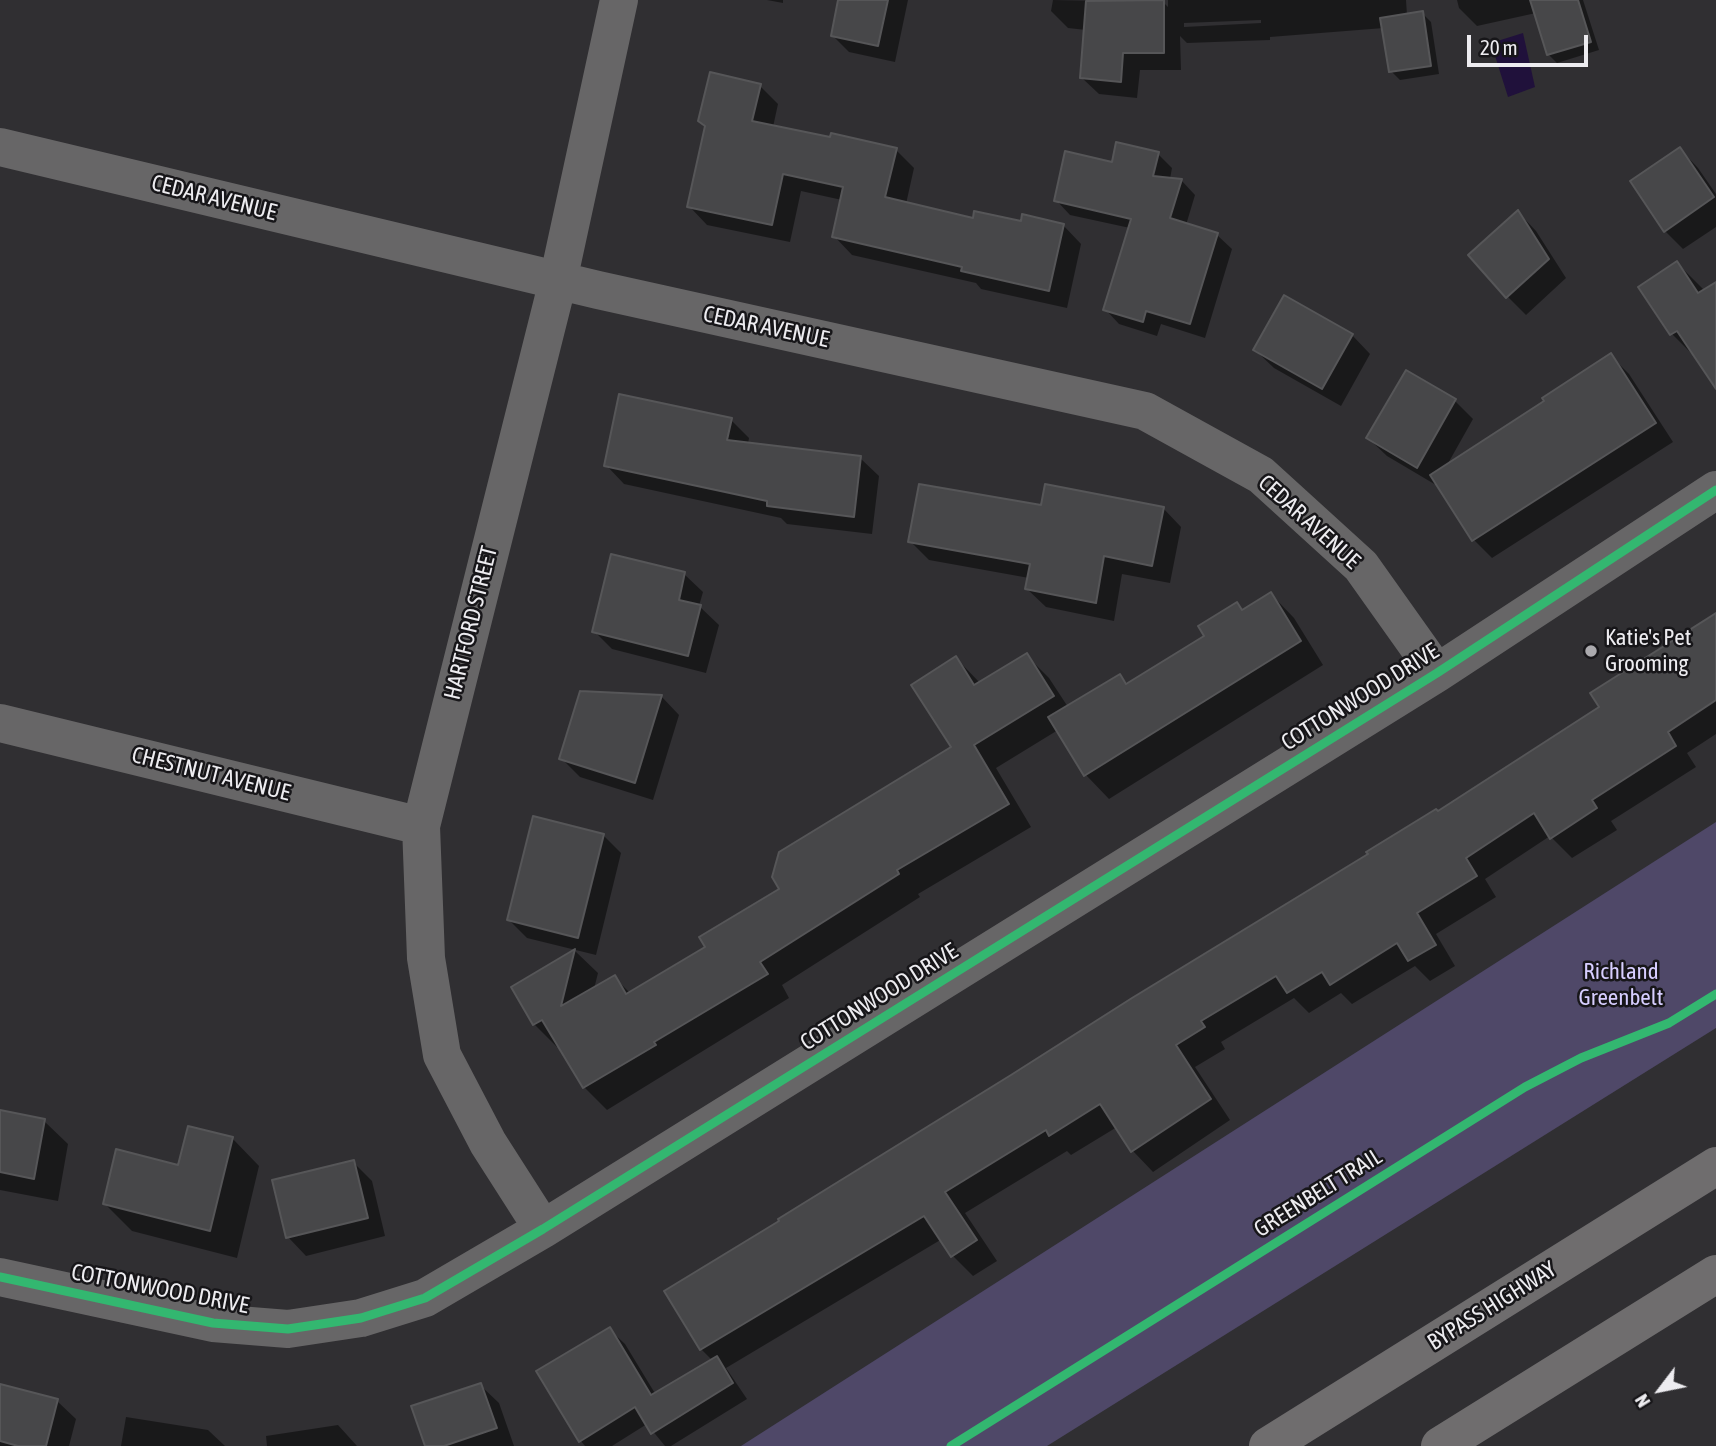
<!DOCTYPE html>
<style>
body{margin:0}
#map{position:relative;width:1716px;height:1446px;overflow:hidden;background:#302f32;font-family:"Asap Condensed",sans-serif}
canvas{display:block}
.north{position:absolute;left:1625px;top:1355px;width:70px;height:70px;-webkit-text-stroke:5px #171619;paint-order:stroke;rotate:238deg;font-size:19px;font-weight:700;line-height:28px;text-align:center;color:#edecf0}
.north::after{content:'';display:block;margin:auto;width:24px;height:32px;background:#edecf0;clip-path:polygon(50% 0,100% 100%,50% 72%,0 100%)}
.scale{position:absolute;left:1467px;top:35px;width:121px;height:32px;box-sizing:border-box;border:4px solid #edecf0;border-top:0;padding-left:9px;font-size:21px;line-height:24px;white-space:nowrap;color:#edecf0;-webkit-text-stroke:5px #171619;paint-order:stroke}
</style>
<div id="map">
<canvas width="1716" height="1446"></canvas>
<div class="north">N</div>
<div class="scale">20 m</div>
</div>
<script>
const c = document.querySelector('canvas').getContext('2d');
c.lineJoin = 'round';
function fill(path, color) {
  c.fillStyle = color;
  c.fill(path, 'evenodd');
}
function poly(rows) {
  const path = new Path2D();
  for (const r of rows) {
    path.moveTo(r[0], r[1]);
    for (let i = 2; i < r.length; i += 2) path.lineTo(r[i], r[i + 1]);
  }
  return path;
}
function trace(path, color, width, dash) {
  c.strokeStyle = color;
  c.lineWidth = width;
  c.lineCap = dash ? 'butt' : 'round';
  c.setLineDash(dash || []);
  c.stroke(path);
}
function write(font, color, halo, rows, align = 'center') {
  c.font = font + ' "Asap Condensed",sans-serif';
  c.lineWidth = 5;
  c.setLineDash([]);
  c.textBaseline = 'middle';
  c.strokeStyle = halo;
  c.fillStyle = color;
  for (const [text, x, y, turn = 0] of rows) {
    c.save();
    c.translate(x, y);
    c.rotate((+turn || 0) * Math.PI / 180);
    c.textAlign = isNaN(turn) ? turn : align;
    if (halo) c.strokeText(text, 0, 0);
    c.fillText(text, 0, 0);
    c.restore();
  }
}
const green = poly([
 [1716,822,1716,1028,1047,1446,741,1446]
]);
const water = poly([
 [1523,33,1535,87,1508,97,1491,43]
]);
const shadow = poly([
 [767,0,783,0,783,3],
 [840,0,908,0,895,62,849,52,832,35],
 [1053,0,1163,2,1168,7,1168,0,1406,0,1407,15,1422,13,1431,22,1439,74,1400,80,1391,71,1384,28,1270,37,1270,40,1187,43,1180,36,1181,70,1140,70,1137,98,1099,94,1082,78,1086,30,1068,28,1051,11],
 [1261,20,1261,23,1184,27,1184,23],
 [1457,0,1583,0,1599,50,1557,63,1548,54,1536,13,1477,26,1459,8],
 [760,86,778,104,773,127,896,150,914,168,906,204,974,220,1063,225,1081,244,1067,308,981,289,976,283,852,255,834,236,842,200,801,191,790,242,707,225,689,206],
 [1680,149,1698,168,1716,194,1716,227,1683,249,1665,231],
 [1158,154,1172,168,1170,179,1181,180,1195,195,1186,225,1217,235,1232,249,1205,338,1161,324,1157,336,1119,324,1105,309,1130,228,1070,215,1056,200,1113,164],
 [1518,212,1536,231,1566,278,1526,315,1507,296],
 [1677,263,1705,291,1716,284,1716,386,1699,361,1672,334],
 [1352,335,1370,354,1341,406,1274,368,1255,350],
 [1610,355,1629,374,1673,442,1492,558,1474,540,1437,483,1436,485,1387,456,1368,438,1455,401,1473,419,1446,467,1547,402],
 [731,420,749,438,748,444,860,458,879,476,872,534,787,524,781,518,624,484,606,465],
 [1163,508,1181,527,1170,583,1122,574,1114,621,1046,607,1027,589,1029,578,929,560,910,541],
 [684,574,703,592,699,606,719,625,706,673,612,649,594,631],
 [1271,594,1294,618,1323,665,1109,799,1086,775,1058,730,996,768,1031,827,918,894,920,897,782,985,789,998,607,1110,584,1087,559,1046,557,1047,534,1024,513,988,575,951,598,973,594,989,614,977,630,993,707,947,782,889,954,747,956,658,980,683,1026,655,1049,678,1068,707,1120,676,1129,685,1207,636,1237,604,1244,611],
 [1716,616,1716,734,1687,753,1696,767,1611,821,1617,830,1572,858,1550,836,1485,879,1496,897,1436,934,1455,966,1430,981,1415,966,1352,1004,1341,993,1309,1013,1294,998,1221,1042,1225,1049,1195,1067,1230,1120,1153,1172,1133,1151,1117,1127,1071,1155,1067,1151,965,1213,997,1261,973,1276,953,1256,942,1239,726,1368,747,1399,671,1446,665,1446,647,1424,612,1446,585,1446,580,1440,609,1329,625,1344,656,1395,713,1361,701,1349,666,1292,1438,813,1601,707],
 [661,696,679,715,653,800,580,777,561,758],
 [603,835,621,853,596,955,527,938,509,920],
 [0,1112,44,1121,68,1144,58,1201,0,1190],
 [232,1138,259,1166,237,1258,132,1231,105,1204],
 [353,1162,372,1181,385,1236,306,1256,288,1237],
 [480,1385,499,1403,514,1446,427,1446],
 [0,1387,57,1401,76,1419,69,1446,0,1446],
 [126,1417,208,1430,225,1446,121,1446],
 [338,1425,357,1446,267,1446,266,1436]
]);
const building = poly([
 [838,0,888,0,878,46,831,36,838,0],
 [1164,0,1164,53,1123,53,1121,82,1080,78,1086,1,1164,0],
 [1530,0,1578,0,1591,42,1547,55,1530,0],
 [1423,11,1431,66,1389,72,1380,18,1423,11],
 [710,72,761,84,752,121,830,137,831,133,897,148,885,197,973,218,974,211,1021,221,1022,214,1064,224,1049,291,961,271,962,267,832,237,843,187,783,174,772,225,687,207,705,126,698,121,710,72],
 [1116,142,1159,152,1153,176,1182,179,1170,218,1218,233,1190,324,1146,311,1143,322,1103,310,1131,219,1054,201,1065,151,1112,162,1116,142],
 [1680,147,1714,197,1664,232,1630,181,1680,147],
 [1518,210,1549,259,1506,298,1468,255,1518,210],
 [1677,261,1698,293,1716,282,1716,389,1677,331,1670,335,1638,287,1677,261],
 [1284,295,1353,334,1322,389,1253,350,1284,295],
 [1611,353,1656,423,1472,541,1430,475,1544,401,1542,398,1611,353],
 [1406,370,1456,399,1417,468,1366,438,1406,370],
 [619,394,732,418,727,440,861,456,854,517,767,506,767,501,604,466,619,394],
 [919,484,1041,505,1045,484,1164,507,1152,566,1104,556,1096,603,1025,589,1030,564,908,542,919,484],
 [611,554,685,572,679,600,701,605,688,656,592,632,611,554],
 [1271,592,1301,641,1084,776,1048,717,1120,674,1126,684,1204,636,1198,626,1237,602,1242,610,1271,592],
 [1716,613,1716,700,1668,732,1676,746,1592,800,1597,808,1550,839,1534,813,1466,858,1477,876,1417,913,1436,945,1408,961,1397,943,1330,985,1322,972,1287,993,1276,976,1201,1021,1205,1027,1176,1045,1211,1099,1131,1152,1100,1104,1049,1136,1046,1130,945,1192,977,1240,951,1257,924,1216,700,1350,664,1291,779,1221,778,1219,1011,1075,1132,998,1368,854,1366,852,1436,809,1438,811,1599,707,1590,693,1716,613],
 [1027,653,1054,696,974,745,1009,804,897,870,899,874,760,962,768,974,654,1042,656,1045,583,1088,542,1020,533,1025,511,987,575,949,561,1006,615,975,626,994,705,947,699,937,779,889,772,877,779,852,951,747,911,685,956,656,974,685,1027,653],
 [580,691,662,695,635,783,559,759,580,691],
 [533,816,604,834,578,938,507,920,533,816],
 [0,1110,45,1119,34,1179,0,1172,0,1110],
 [188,1126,233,1137,210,1231,103,1204,116,1149,178,1165,188,1126],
 [354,1160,368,1218,286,1238,272,1180,354,1160],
 [610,1327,651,1395,717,1356,733,1383,651,1434,635,1407,579,1442,536,1371,610,1327],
 [481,1383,497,1428,444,1446,425,1446,411,1406,481,1383],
 [0,1384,58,1399,46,1446,18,1446,0,1441,0,1384]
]);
const minor = poly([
 [0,147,598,290,1145,411,1261,475,1361,566,1437,673],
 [0,723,421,826],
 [543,1229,488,1143,442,1055,426,958,421,826,558,281,619,0],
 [0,1277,213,1323,288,1329,361,1318,425,1298,543,1229,1437,673,1716,490]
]);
const highway = poly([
 [1268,1446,1716,1166],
 [1440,1446,1716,1274]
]);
const cycleway = poly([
 [0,1277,213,1323,288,1329,361,1318,425,1298,543,1229,1437,673,1716,490],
 [951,1446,1525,1087,1581,1058,1669,1023,1716,994]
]);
const markers = [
 [1591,651,7,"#abaaae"]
];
const streetNames = [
 ["CEDAR AVENUE",214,198,14],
 ["CEDAR AVENUE",766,327,12],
 ["CEDAR AVENUE",1309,522,42],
 ["HARTFORD STREET",471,623,-76],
 ["COTTONWOOD DRIVE",1360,697,-32],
 ["CHESTNUT AVENUE",211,774,14],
 ["COTTONWOOD DRIVE",879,997,-32],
 ["GREENBELT TRAIL",1318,1193,-32],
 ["COTTONWOOD DRIVE",160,1289,11],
 ["BYPASS HIGHWAY",1492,1306,-32]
];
const poiNames = [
 ["Katie's Pet",1605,638],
 ["Grooming",1605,664]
];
const parkNames = [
 ["Richland",1621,972],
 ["Greenbelt",1621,998]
];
fill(green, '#4f4868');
fill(water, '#20113b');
fill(shadow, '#0007');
fill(building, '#474749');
trace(building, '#565658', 2);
trace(minor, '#676667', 38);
trace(highway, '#6f6d6e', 38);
trace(cycleway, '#33b770', 9);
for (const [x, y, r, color] of markers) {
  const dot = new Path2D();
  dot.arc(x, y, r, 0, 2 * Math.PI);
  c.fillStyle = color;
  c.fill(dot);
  trace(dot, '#171619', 2.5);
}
write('23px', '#edecf0', '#171619', streetNames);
write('23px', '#edecf0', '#171619', poiNames, 'left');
write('23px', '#d7ceff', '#171619', parkNames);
</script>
